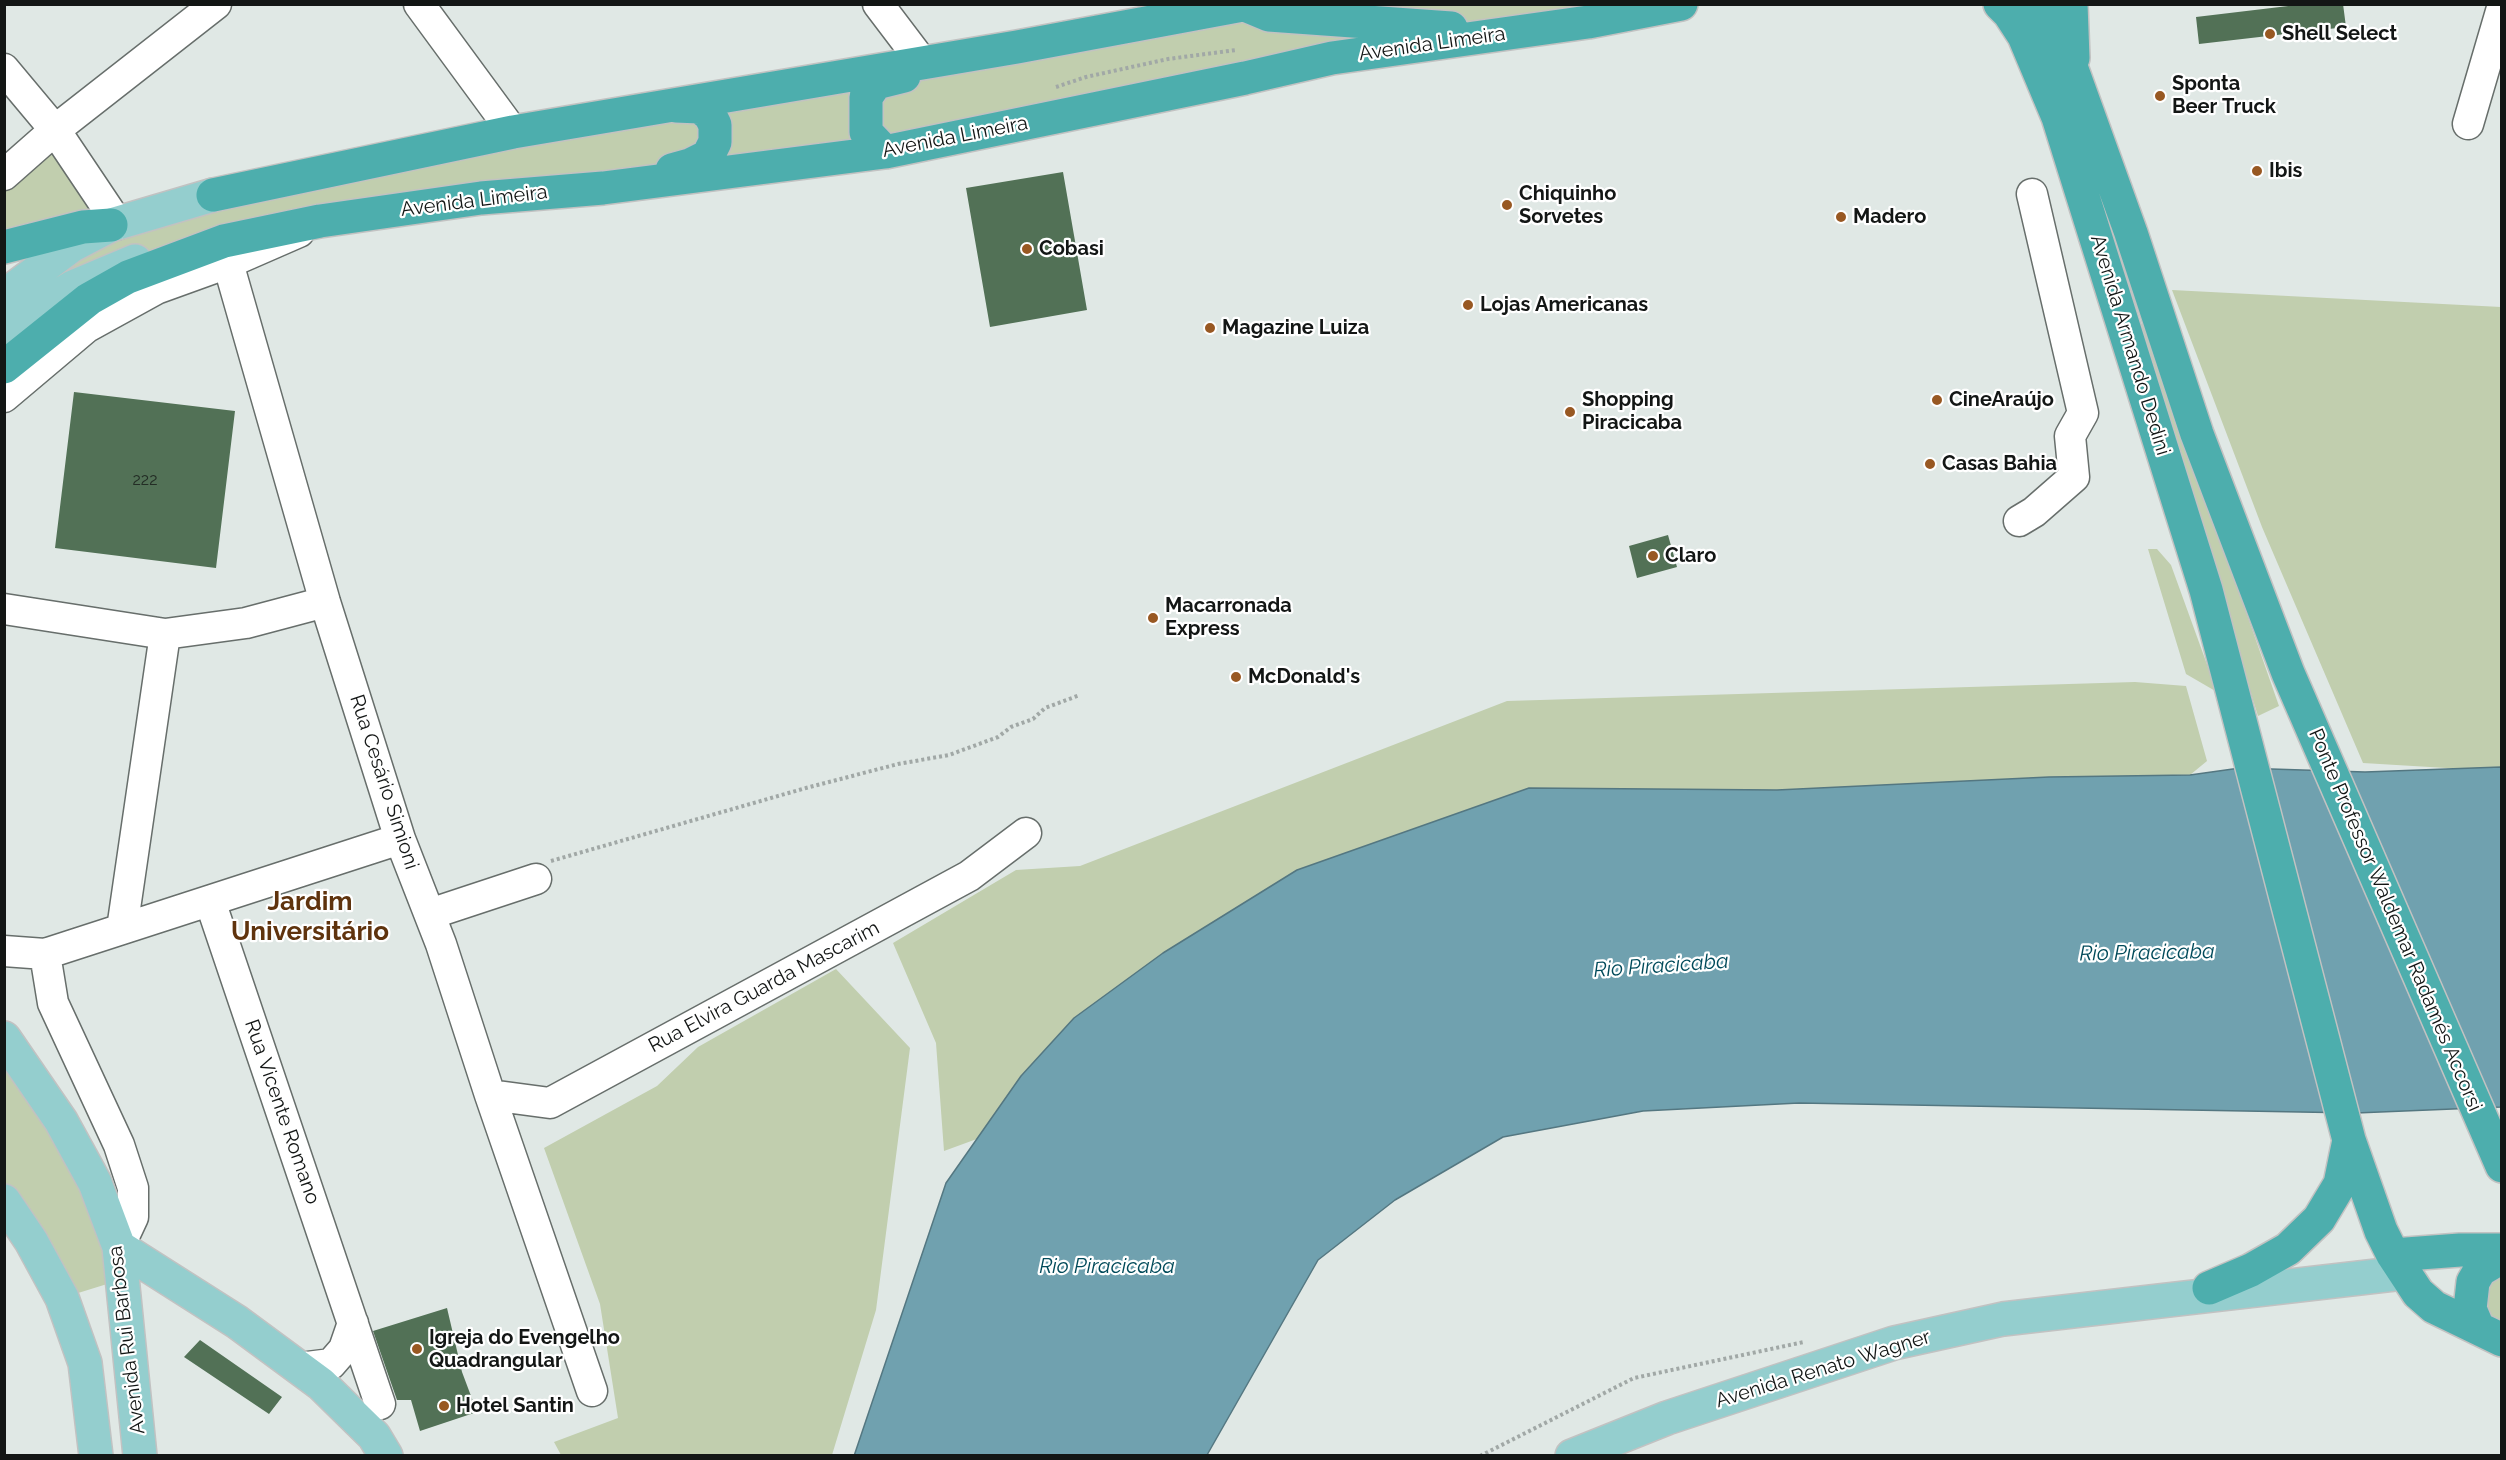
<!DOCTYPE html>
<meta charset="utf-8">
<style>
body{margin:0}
#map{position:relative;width:2506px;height:1460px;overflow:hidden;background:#e0e8e5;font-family:Raleway,sans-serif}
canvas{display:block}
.frame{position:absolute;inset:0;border:6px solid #131615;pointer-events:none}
</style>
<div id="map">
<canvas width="2506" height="1460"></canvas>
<div class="frame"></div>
</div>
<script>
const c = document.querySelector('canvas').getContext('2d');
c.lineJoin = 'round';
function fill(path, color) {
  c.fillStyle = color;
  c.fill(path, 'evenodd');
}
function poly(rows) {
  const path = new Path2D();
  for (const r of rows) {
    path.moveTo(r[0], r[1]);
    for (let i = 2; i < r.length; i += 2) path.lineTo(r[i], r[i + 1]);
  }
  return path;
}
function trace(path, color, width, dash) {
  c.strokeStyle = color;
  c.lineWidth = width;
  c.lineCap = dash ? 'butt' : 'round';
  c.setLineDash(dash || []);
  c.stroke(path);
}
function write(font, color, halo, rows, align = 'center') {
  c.font = font + ' Raleway,sans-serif';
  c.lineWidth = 4.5;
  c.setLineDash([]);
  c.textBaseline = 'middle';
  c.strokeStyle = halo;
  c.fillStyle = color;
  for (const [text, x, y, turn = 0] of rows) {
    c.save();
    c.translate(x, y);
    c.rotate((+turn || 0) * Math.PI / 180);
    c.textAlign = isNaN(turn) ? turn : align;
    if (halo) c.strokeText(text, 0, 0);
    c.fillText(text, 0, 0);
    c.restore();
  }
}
const green = poly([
 [1238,5,1681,5,885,152,320,221,5,335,4,296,111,225],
 [55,130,101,213,5,246,4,175],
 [2172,290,2501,307,2501,767,2463,769,2363,763,2262,527],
 [2145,323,2279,706,2258,716,2135,325],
 [2148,549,2157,549,2171,565,2217,692,2186,674],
 [2135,682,2186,686,2207,761,2190,775,1952,782,944,1151,936,1043,893,943,1016,870,1080,866,1507,701],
 [836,969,910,1048,876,1310,832,1455,561,1455,554,1442,618,1418,600,1304,544,1148,657,1086,698,1047],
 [5,1039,69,1135,120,1280,62,1298,5,1203],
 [2501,1267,2501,1331,2491,1325,2482,1284]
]);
const water = poly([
 [2501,767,2501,1107,2356,1113,1799,1103,1643,1111,1503,1137,1395,1200,1318,1260,1207,1455,854,1456,946,1183,1021,1076,1074,1018,1163,953,1297,870,1529,788,1777,790,2049,777,2190,775,2240,768,2365,772,2501,767]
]);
const building = poly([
 [2305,4,2343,4,2346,27,2199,44,2196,17],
 [1063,172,1087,310,990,327,966,188],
 [74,392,235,411,216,568,55,548],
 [1668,535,1677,567,1637,578,1629,546],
 [447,1308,462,1372,477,1412,420,1431,411,1400,397,1400,373,1331],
 [200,1340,282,1397,269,1414,184,1357]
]);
const path = poly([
 [1056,87,1086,77,1168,59,1236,50],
 [551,861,806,788,898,764,949,755,998,737,1011,727,1033,719,1045,708,1080,695],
 [1480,1456,1634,1378,1804,1342]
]);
const minor = poly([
 [419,4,513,132],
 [878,4,922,62],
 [4,69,55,130,118,224],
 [2468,124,2502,8],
 [4,175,55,130,216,4],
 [299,232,228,263,325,602,400,839,441,944,490,1095,592,1391],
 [4,397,87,327,156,289,228,263],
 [2019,521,2034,512,2074,477,2070,436,2083,413,2032,194],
 [4,609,165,634,246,623,325,602],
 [210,901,380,1404],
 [430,914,536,879],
 [122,929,165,634],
 [4,951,45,954,400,839],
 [45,954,53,1003,119,1145,133,1188,133,1217,119,1247],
 [490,1095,550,1103,969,876,1026,833],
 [299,1368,331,1364,344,1349,353,1323]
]);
const major = poly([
 [4,296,71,246,111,225,213,195],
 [4,335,38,308,73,287,135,261],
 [4,1038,61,1121,95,1183,119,1247,140,1456],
 [4,1201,31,1241,62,1298,85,1363,96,1456],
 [119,1247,237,1322,321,1384,374,1436,386,1456],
 [1572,1456,1667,1418,1894,1343,2003,1319,2403,1273]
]);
const highway = poly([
 [2000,4,2009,13,2024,36,2058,117,2206,590,2349,1140,2340,1184,2319,1219,2288,1249,2251,1270,2209,1288],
 [2036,4,2051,23,2073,72,2131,233,2197,434,2288,673,2502,1166],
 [2071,4,2073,58],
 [1245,5,1269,15,1451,28],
 [885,152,866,132,866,97,876,83,904,76],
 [672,170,690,165,708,156,715,142,715,125,710,115,700,107,676,106],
 [213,195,513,132,1017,47,1248,4],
 [4,247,83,227,111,225],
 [4,367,89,299,128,277,224,241,320,221,481,198,603,188,885,152,1245,78,1332,58,1588,22,1681,4],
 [2349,1140,2381,1231,2393,1255,2418,1293,2434,1307,2502,1340],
 [2393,1255,2460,1250,2502,1250],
 [2478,1328,2470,1309,2473,1282,2480,1270,2502,1257]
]);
const markers = [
 [2270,34,6,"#985822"],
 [2160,96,6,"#985822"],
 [2257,171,6,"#985822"],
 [1507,205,6,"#985822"],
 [1841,217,6,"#985822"],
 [1027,249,6,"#985822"],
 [1468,305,6,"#985822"],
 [1210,328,6,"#985822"],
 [1937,400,6,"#985822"],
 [1570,412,6,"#985822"],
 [1930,464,6,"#985822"],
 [1653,556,6,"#985822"],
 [1153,618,6,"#985822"],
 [1236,677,6,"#985822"],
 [417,1349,6,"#985822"],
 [444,1406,6,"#985822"]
];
const numberNames = [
 ["222",145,480]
];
const poiNames = [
 ["Shell Select",2282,34],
 ["Sponta",2172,84],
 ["Beer Truck",2172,107],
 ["Ibis",2269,171],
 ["Chiquinho",1519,194],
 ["Sorvetes",1519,217],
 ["Madero",1853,217],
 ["Cobasi",1039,249],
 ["Lojas Americanas",1480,305],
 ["Magazine Luiza",1222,328],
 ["Shopping",1582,400],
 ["Piracicaba",1582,423],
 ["CineAraújo",1949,400],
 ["Casas Bahia",1942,464],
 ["Claro",1665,556],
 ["Macarronada",1165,606],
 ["Express",1165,629],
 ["McDonald's",1248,677],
 ["Igreja do Evengelho",429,1338],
 ["Quadrangular",429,1361],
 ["Hotel Santin",456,1406]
];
const streetNames = [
 ["Avenida Limeira",1432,44,-8],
 ["Avenida Limeira",955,137,-11],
 ["Avenida Limeira",474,201,-7],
 ["Avenida Armando Dedini",2130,345,73],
 ["Rua Cesário Simioni",384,782,72],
 ["Ponte Professor Waldemar Radamés Accorsi",2395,920,67],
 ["Rua Elvira Guarda Mascarim",764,987,-28],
 ["Rua Vicente Romano",282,1112,71],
 ["Avenida Rui Barbosa",127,1340,-97],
 ["Avenida Renato Wagner",1823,1369,-17]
];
const waterNames = [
 ["Rio Piracicaba",2147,953,-1],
 ["Rio Piracicaba",1661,966,-4],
 ["Rio Piracicaba",1107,1267]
];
const districtNames = [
 ["Jardim",310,902],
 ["Universitário",310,932]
];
fill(green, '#c1ceae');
fill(water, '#70a1af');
trace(water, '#547781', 1.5);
fill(building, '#527156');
trace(minor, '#676e6b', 33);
trace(major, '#c2c2c2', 36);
trace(highway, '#c2c2c2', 36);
trace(path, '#a1a8a6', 4, [3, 3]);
trace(minor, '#fff', 30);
trace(major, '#94cece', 33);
trace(highway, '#4daead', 33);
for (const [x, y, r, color] of markers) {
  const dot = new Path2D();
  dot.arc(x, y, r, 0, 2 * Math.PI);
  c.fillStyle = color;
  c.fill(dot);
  trace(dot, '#fff', 2);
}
write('16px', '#232d25', null, numberNames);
write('bold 20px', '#131615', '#fff', poiNames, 'left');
write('20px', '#131615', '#fff', streetNames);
write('italic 21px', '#004a5a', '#fff', waterNames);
write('bold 26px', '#5f330d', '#fff', districtNames);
</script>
